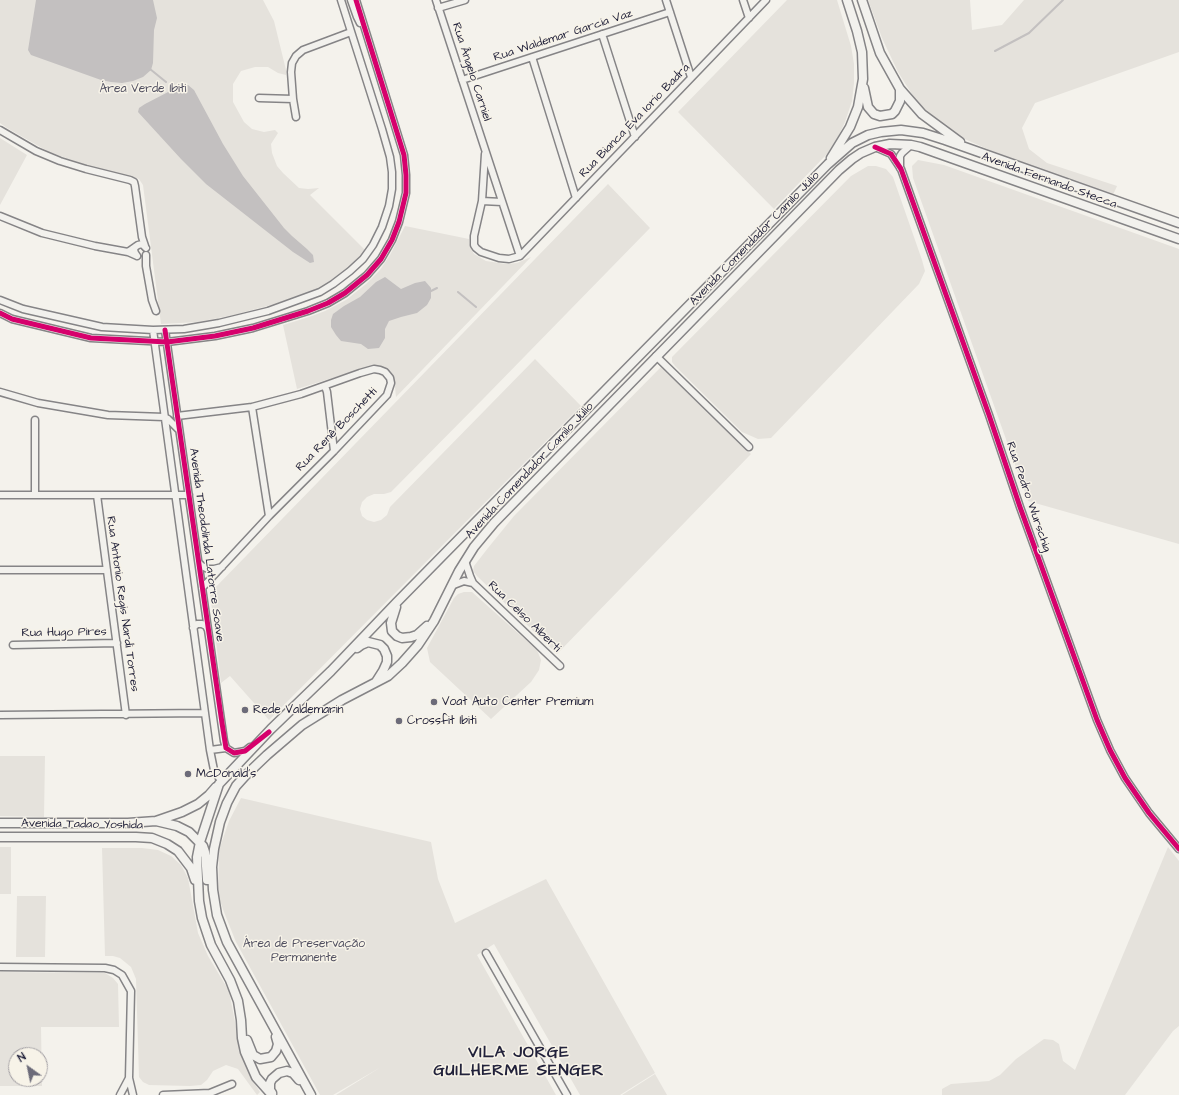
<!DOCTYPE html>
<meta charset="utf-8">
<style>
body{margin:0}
#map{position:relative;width:1179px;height:1095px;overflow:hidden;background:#f4f2ec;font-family:"Architects Daughter",sans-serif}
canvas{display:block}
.north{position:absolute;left:8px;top:1047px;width:40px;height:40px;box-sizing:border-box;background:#f7f3e8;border:1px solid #a29fa3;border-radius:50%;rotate:327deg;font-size:11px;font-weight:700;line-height:16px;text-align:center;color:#22223b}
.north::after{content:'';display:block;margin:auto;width:14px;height:18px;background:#6c6b79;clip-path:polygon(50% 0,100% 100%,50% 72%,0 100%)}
</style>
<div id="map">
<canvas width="1179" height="1095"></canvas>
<div class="north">N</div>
</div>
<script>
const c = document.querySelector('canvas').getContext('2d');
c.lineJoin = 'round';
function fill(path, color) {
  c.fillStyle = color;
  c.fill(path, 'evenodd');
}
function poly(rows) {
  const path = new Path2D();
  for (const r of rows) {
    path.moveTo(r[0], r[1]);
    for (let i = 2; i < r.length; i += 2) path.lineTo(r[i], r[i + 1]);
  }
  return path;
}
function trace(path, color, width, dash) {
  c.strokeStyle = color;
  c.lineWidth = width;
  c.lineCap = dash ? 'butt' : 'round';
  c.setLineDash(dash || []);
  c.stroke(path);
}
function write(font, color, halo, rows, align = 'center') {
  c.font = font + ' "Architects Daughter",sans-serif';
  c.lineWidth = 3;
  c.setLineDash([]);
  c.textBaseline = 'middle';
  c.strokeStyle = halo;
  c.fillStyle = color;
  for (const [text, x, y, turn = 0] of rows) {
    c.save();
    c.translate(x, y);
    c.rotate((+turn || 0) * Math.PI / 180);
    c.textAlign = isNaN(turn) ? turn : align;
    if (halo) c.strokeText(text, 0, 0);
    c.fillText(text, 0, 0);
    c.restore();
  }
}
const built = poly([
 [0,0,263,0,274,21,286,70,286,75,278,73,268,67,255,67,241,71,233,84,233,102,244,122,252,129,264,132,275,130,278,133,271,144,272,153,277,166,283,173,299,188,308,189,319,188,310,195,366,251,359,260,349,269,347,267,349,269,327,285,314,290,275,304,233,315,198,322,161,324,143,185,139,179,89,166,49,152,7,128,0,123],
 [787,0,837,0,851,46,854,64,854,83,852,101,845,122,837,139,827,154,774,209,678,112],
 [868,0,970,0,972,30,1002,25,1024,0,1179,0,1179,52,1035,103,1022,128,1029,149,1047,163,1117,186,1113,195,992,151,960,137,935,119,915,99,898,72,882,38],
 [0,138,27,155,0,205],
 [918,160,944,165,1179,249,1179,544,1028,501,913,178,912,166],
 [868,166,876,166,886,169,893,177,922,260,925,271,919,284,771,438,758,439,742,432,675,366,672,362,672,357,851,176],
 [608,184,650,228,485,397,391,492,384,494,374,494,367,497,362,502,360,509,362,516,367,520,374,522,381,520,387,515,390,507,535,359,581,406,269,720,230,676,221,683,210,593],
 [405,226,469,239,469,244,474,254,486,261,506,264,517,263,531,257,396,397,394,378,390,372,381,366,374,365,297,389,283,325,309,317,325,311,346,300,366,284,380,270,390,255],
 [661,367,751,454,557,654,477,576,473,571,474,566,488,548,514,516],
 [464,592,472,592,537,650,541,660,539,670,531,682,491,719,430,662,427,648,454,598,458,594],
 [0,756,45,756,44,817,0,816],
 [241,798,431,842,438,879,455,923,546,879,655,1073,620,1095,580,1095,494,944,477,955,556,1095,336,1095,381,1067,333,1095,320,1095,236,942,224,912,218,895,219,850,229,821],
 [0,847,11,847,11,894,0,894],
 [1168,847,1179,861,1179,1026,1173,1031,1125,1095,942,1095,942,1089,951,1084,989,1081,1000,1075,1016,1059,1044,1039,1053,1040,1059,1044,1063,1061,1075,1070],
 [102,848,142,848,158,850,171,856,181,865,188,878,198,933,208,956,229,991,239,1043,252,1080,260,1092,257,1095,238,1069,226,1065,213,1071,207,1080,201,1085,190,1086,149,1085,143,1082,139,1077,136,979,131,967,120,958,113,956,105,956],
 [17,896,46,896,45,957,16,957],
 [0,972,105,973,113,978,118,984,119,1027,41,1027,42,1086,0,1086],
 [16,1055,40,1055,40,1079,16,1079],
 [655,1074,667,1095,622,1095]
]);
const water = poly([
 [36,0,153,0,157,18,154,30,153,63,151,70,143,77,133,81,122,83,111,82,101,80,31,55,28,50],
 [188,85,194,90,223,144,243,176,284,228,292,236,307,249,313,255,314,262,310,263,293,252,206,184,181,159,138,112,139,108,145,104,172,90],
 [385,277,401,289,415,283,425,281,431,288,431,298,427,305,417,313,401,317,389,321,385,329,385,338,379,348,368,349,361,344,341,341,336,335,331,327,331,320,333,314,344,306,360,297,376,282]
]);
const stream = poly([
 [995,51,1029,33,1063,0],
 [150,69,166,82],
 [429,292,437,288],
 [458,292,476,307]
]);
const minor = poly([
 [351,0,357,17,360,23],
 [436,0,520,256],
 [666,0,691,77],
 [743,0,749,18],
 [438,8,465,0],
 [602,34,635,137],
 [532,57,576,198],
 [462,80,670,12],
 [259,98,293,99],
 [296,117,293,99,291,72,292,63,296,56,303,50,351,32],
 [0,130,36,151,60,161,86,169,130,180,134,182,135,186,142,237,145,246],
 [875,147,891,154,901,169,989,415,1020,507,1097,720,1110,750,1125,778,1149,813,1179,849],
 [485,154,482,201,474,236,474,245,476,248,481,252,499,258,509,259,520,256],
 [900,168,900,156,902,153,911,145],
 [482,201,502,202],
 [0,216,42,233,95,246,128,252,137,256],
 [135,247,134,250,135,253,137,256],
 [128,252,138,245,142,244,146,248],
 [146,255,146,266,152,300,156,311],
 [520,256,766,0],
 [0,300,23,309,102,327,153,330,184,329,219,323,268,311,320,292,333,284,350,271,363,259,373,245,382,227,389,206,392,189,392,172,390,157,382,129,341,0],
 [0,313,12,319,91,338,167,342,215,336,253,328,308,311,328,303,345,293,367,275,381,259,392,240,399,222,406,193,406,175,404,155,356,0],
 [153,330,210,750,214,770,221,781],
 [165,330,224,741,226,748,234,753,245,751,250,747],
 [656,356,749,447],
 [325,386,327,392,334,451],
 [0,392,38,403,108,415,164,417,168,419,179,430],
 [252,407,269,516],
 [177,416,252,407,301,394,360,373,374,369,380,370,385,372,390,378,391,383,387,395,334,451,269,516,202,588],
 [0,495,189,495],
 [35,495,35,420],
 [97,495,126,715],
 [465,561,470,576,473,583,560,666],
 [199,563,202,566,208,569,214,569,222,567],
 [0,570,107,570],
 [451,586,464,581,473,583],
 [193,628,197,624,202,624,206,626,208,630],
 [13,645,117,643],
 [0,715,205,713],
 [210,750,226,748],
 [486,953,567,1095],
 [0,967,105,968,114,970,122,975,131,991,129,1078,133,1095],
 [120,1095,129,1078],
 [163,1095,210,1093,232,1084]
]);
const major = poly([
 [862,0,880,53,900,89,922,114,960,142],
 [864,88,868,107,874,114,880,116,892,114,895,111,900,101,900,89],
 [831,158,850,127,858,107,863,79,862,52,857,31,847,0],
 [396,607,391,623,392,631,397,636,402,638,411,637,417,635,427,626],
 [357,648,361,645,368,642,380,645,384,649,387,656,387,662,383,671,376,682],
 [156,821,182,812,198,804,209,795,216,787],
 [0,823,128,823,156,821,177,826,189,832,203,846,205,852,207,880],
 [0,837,136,837,152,838,167,844,178,851,191,868,195,880],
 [247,1040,253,1055,260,1059,271,1057,276,1051,278,1044,276,1037],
 [272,1093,270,1090,270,1083,272,1079,279,1073,287,1071,293,1073,299,1080],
 [272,1095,256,1077,245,1052,242,1038,241,1020,238,1001,230,980,211,945,202,918,199,901,197,857,200,842,219,784,271,729,331,671,397,602,828,164,852,143,868,135,881,132,901,130,923,133,945,140,1179,223],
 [311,1095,227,942,217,915,213,890,212,867,214,849,220,822,227,803,236,786,245,776,267,755,302,725,342,700,388,676,402,663,418,645,434,621,459,571,474,547,494,523,839,170,852,159,861,153,875,147,890,144,911,145,920,147,1179,239]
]);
const cycleway = poly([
 [875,147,891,154,901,169,989,415,1020,507,1097,720,1110,750,1125,778,1149,813,1179,849],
 [0,313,12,319,91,338,167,342,215,336,253,328,308,311,328,303,345,293,367,275,381,259,392,240,399,222,406,193,406,175,404,155,356,0],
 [165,330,222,723,226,748,234,753,245,751,269,732]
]);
const markers = [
 [434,702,4,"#6c6b79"],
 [245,710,4,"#6c6b79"],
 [399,721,4,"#6c6b79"],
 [188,774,4,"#6c6b79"]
];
const streetNames = [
 ["Rua Waldemar Garcia Vaz",563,36,-18],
 ["Rua Ângelo Carniel",471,72,72],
 ["Rua Bianca Eva Iorio Badra",635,121,-46],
 ["Avenida Fernando Stecca",1049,181,20],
 ["Avenida Comendador Camilo Júlio",755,239,-46],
 ["Rua Renê Boschetti",337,430,-46],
 ["Avenida Comendador Camilo Júlio",530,471,-47],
 ["Rua Pedro Wurschig",1028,497,71],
 ["Avenida Theodolinda Latorre Soave",206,545,82],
 ["Rua Antonio Regis Nardi Torres",122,604,82],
 ["Rua Celso Alberti",524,617,44],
 ["Rua Hugo Pires",64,633,-1],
 ["Avenida Tadao Yoshida",82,825,1]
];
const parkNames = [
 ["Área Verde Ibiti",143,89],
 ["Área de Preservação",304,944],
 ["Permanente",304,958]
];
const poiNames = [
 ["Voat Auto Center Premium",442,702],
 ["Rede Valdemarin",253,710],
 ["Crossfit Ibiti",407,721],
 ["McDonald's",196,774]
];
const districtNames = [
 ["VILA JORGE",519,1054],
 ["GUILHERME SENGER",519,1072]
];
fill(built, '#e5e2dc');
fill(water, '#c3c0c0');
trace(stream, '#c3c0c0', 2);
trace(minor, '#858486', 9);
trace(major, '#858486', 11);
trace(minor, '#f2f1ed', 6);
trace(major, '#f2f1ed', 8);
trace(cycleway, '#d6006c', 5);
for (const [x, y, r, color] of markers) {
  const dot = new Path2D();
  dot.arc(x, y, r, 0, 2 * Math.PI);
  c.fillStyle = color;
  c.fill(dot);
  trace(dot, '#f7f3e8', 1.5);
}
write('12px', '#22223b', '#f7f3e8', streetNames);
write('12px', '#504f60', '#f7f3e8', parkNames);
write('12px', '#22223b', '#f7f3e8', poiNames, 'left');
c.letterSpacing = '1px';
write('bold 16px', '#22223b', '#f7f3e8', districtNames);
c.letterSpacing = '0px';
</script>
